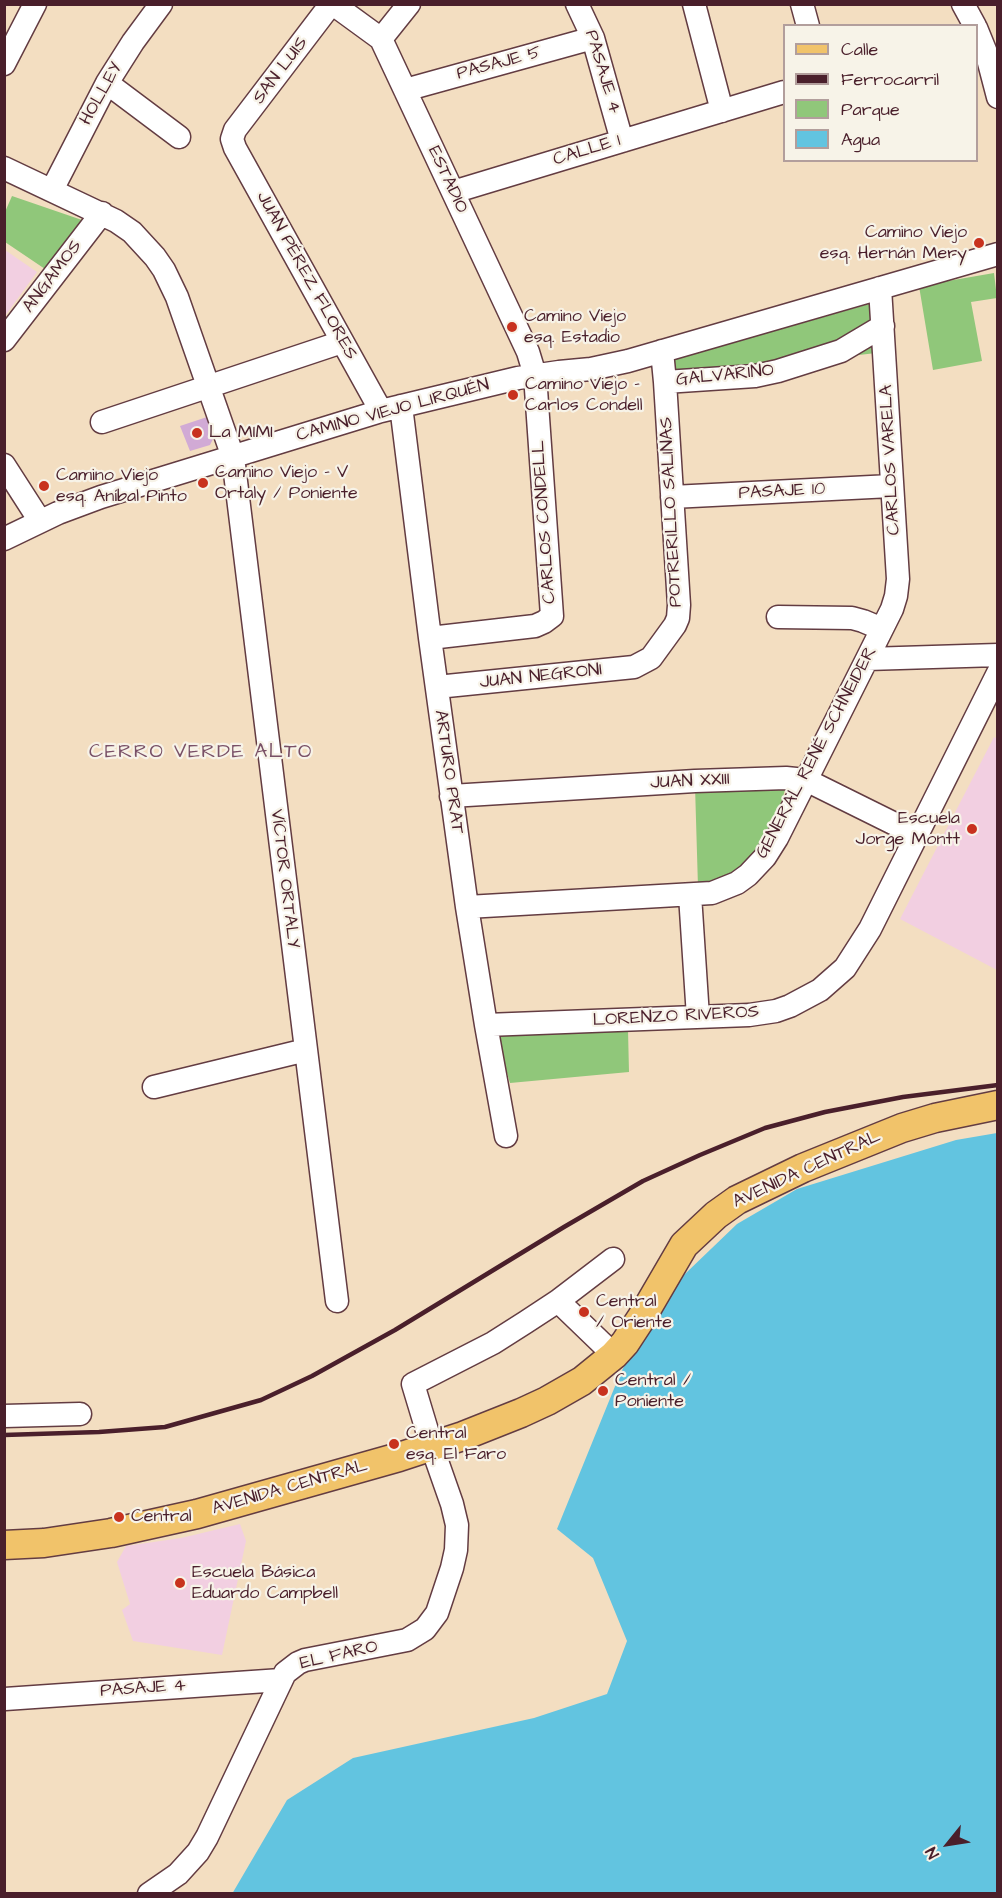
<!DOCTYPE html>
<meta charset="utf-8">
<style>
body{margin:0}
#map{position:relative;width:1002px;height:1898px;overflow:hidden;background:#f3dec1;font-family:"Architects Daughter",sans-serif}
canvas{display:block}
.frame{position:absolute;inset:0;border:6px solid #4a1f2b;pointer-events:none}
.legend{position:absolute;left:783px;top:24px;width:195px;height:138px;box-sizing:border-box;background:#f7f3e8;border:2px solid #b29e9c;margin:0;padding:8px 10px;list-style:none;font-size:18px;color:#4a1f2b}
.legend li{display:flex;align-items:center;gap:12px;height:30px}
.legend b{width:30px;border:2px solid #b29e9c}
.north{position:absolute;left:918px;top:1814px;width:60px;height:60px;-webkit-text-stroke:4px #f7f3e8;paint-order:stroke;rotate:240deg;font-size:16px;font-weight:700;line-height:24px;text-align:center;color:#4a1f2b}
.north::after{content:'';display:block;margin:auto;width:21px;height:27px;background:#4a1f2b;clip-path:polygon(50% 0,100% 100%,50% 72%,0 100%)}
</style>
<div id="map">
<canvas width="1002" height="1898"></canvas>
<div class="frame"></div>
<ul class="legend">
<li><b style="height:8px;background:#f1c36a"></b>Calle</li>
<li><b style="height:8px;background:#4a1f2b"></b>Ferrocarril</li>
<li><b style="height:16px;background:#90c77a"></b>Parque</li>
<li><b style="height:16px;background:#62c4e0"></b>Agua</li>
</ul>
<div class="north">N</div>
</div>
<script>
const c = document.querySelector('canvas').getContext('2d');
c.lineJoin = 'round';
function fill(path, color) {
  c.fillStyle = color;
  c.fill(path, 'evenodd');
}
function poly(rows) {
  const path = new Path2D();
  for (const r of rows) {
    path.moveTo(r[0], r[1]);
    for (let i = 2; i < r.length; i += 2) path.lineTo(r[i], r[i + 1]);
  }
  return path;
}
function trace(path, color, width, dash) {
  c.strokeStyle = color;
  c.lineWidth = width;
  c.lineCap = dash ? 'butt' : 'round';
  c.setLineDash(dash || []);
  c.stroke(path);
}
function write(font, color, halo, rows, align = 'center') {
  c.font = font + ' "Architects Daughter",sans-serif';
  c.lineWidth = 4.5;
  c.setLineDash([]);
  c.textBaseline = 'middle';
  c.strokeStyle = halo;
  c.fillStyle = color;
  for (const [text, x, y, turn = 0] of rows) {
    c.save();
    c.translate(x, y);
    c.rotate((+turn || 0) * Math.PI / 180);
    c.textAlign = isNaN(turn) ? turn : align;
    if (halo) c.strokeText(text, 0, 0);
    c.fillText(text, 0, 0);
    c.restore();
  }
}
const built = poly([
 [5,250,37,272,5,316],
 [994,737,998,739,997,970,900,919],
 [240,1524,246,1541,222,1655,133,1641,122,1610,130,1604,117,1562,126,1546,181,1538]
]);
const green = poly([
 [12,196,82,220,45,269,5,242,5,212],
 [994,273,997,298,971,302,982,361,933,370,919,286],
 [876,302,876,353,672,377,669,361],
 [787,783,769,844,743,875,698,887,695,786],
 [628,1030,629,1072,510,1083,496,1035]
]);
const water = poly([
 [997,1133,997,1893,232,1894,287,1800,353,1758,534,1718,607,1694,627,1641,593,1558,557,1529,620,1374,662,1296,737,1224,797,1189,956,1140]
]);
const building = poly([
 [207,417,213,439,210,445,190,451,180,426]
]);
const minor = poly([
 [331,4,235,130,232,139,235,148,381,411],
 [333,4,381,39,528,352,535,375,552,616,544,622,535,626,430,638],
 [577,4,593,38,622,141],
 [694,4,722,111],
 [802,4,808,26],
 [963,4,975,26],
 [976,28,987,55,998,97],
 [381,39,409,4],
 [4,64,35,4],
 [107,83,179,137],
 [405,90,593,38],
 [4,168,116,221,132,232,155,257,164,270,177,297,233,457,337,1301],
 [52,190,107,83,133,42,161,4],
 [453,192,784,92],
 [4,340,102,213],
 [665,382,755,376,778,371,841,351,883,326],
 [401,406,430,638,467,907,486,1025,506,1136],
 [102,422,342,342],
 [4,465,40,521],
 [672,497,891,486],
 [4,539,58,513,101,497,381,411,518,378,559,372,591,369,628,361,998,254],
 [778,617,852,618,863,621,882,629],
 [867,659,998,655],
 [437,687,634,667,651,658,675,625,678,618,679,605,665,382,662,351],
 [451,796,695,781,786,778,806,780,917,835],
 [690,895,698,1017],
 [467,907,712,893,737,883,748,875,765,857,777,838,867,659,892,609,896,596,898,579,880,288],
 [486,1025,749,1015,776,1011,790,1006,820,990,845,968,870,929,998,673],
 [154,1087,306,1050],
 [558,1301,614,1355],
 [4,1416,80,1414],
 [5,1699,281,1680],
 [149,1894,178,1874,198,1852,207,1837,285,1673,298,1663,305,1660,407,1640,425,1629,437,1613,452,1568,456,1550,457,1525,452,1504,432,1447,413,1384,493,1343,526,1322,558,1301,613,1259]
]);
const major = poly([
 [4,1545,44,1543,111,1533,197,1514,399,1457,463,1436,521,1413,547,1401,582,1381,614,1355,625,1343,642,1317,684,1245,716,1215,737,1200,803,1168,902,1128,935,1118,998,1105]
]);
const rail = poly([
 [4,1435,99,1432,165,1427,261,1400,312,1376,395,1330,564,1227,643,1181,700,1155,765,1128,825,1112,903,1097,998,1085]
]);
const markers = [
 [979,243,6,"#c8321e"],
 [512,327,6,"#c8321e"],
 [513,395,6,"#c8321e"],
 [197,433,6,"#c8321e"],
 [203,483,6,"#c8321e"],
 [44,486,6,"#c8321e"],
 [972,829,6,"#c8321e"],
 [584,1312,6,"#c8321e"],
 [603,1391,6,"#c8321e"],
 [394,1444,6,"#c8321e"],
 [119,1517,6,"#c8321e"],
 [180,1583,6,"#c8321e"]
];
const streetNames = [
 ["PASAJE 5",499,64,-15],
 ["SAN LUIS",281,71,-53],
 ["PASAJE 4",602,72,73],
 ["HOLLEY",102,94,-61],
 ["CALLE 1",587,151,-17],
 ["ESTADIO",447,180,65],
 ["JUAN PÉREZ FLORES",306,276,61],
 ["ANGAMOS",53,277,-53],
 ["GALVARINO",725,376,-6],
 ["CAMINO VIEJO LIRQUÉN",393,411,-15],
 ["CARLOS VARELA",891,460,-93],
 ["PASAJE 10",782,492,-3],
 ["POTRERILLO SALINAS",672,512,-93],
 ["CARLOS CONDELL",545,522,-94],
 ["JUAN NEGRONI",541,677,-6],
 ["GENERAL RENÉ SCHNEIDER",817,753,-62],
 ["ARTURO PRAT",448,772,82],
 ["JUAN XXIII",690,782,-3],
 ["VÍCTOR ORTALY",284,879,83],
 ["LORENZO RIVEROS",676,1017,-3],
 ["AVENIDA CENTRAL",807,1170,-25],
 ["AVENIDA CENTRAL",290,1488,-16],
 ["EL FARO",339,1656,-13],
 ["PASAJE 4",143,1689,-4]
];
const poiNames = [
 ["Camino Viejo",967,233,"right"],
 ["esq. Hernán Mery",967,254,"right"],
 ["Camino Viejo",524,317],
 ["esq. Estadio",524,338],
 ["Camino Viejo -",525,385],
 ["Carlos Condell",525,406],
 ["La MIMI",209,433],
 ["Camino Viejo - V",215,473],
 ["Ortaly / Poniente",215,494],
 ["Camino Viejo",56,476],
 ["esq. Aníbal Pinto",56,497],
 ["Escuela",960,819,"right"],
 ["Jorge Montt",960,840,"right"],
 ["Central",596,1302],
 ["/ Oriente",596,1323],
 ["Central /",615,1381],
 ["Poniente",615,1402],
 ["Central",406,1434],
 ["esq. El Faro",406,1455],
 ["Central",131,1517],
 ["Escuela Básica",192,1573],
 ["Eduardo Campbell",192,1594]
];
const neighbourhoodNames = [
 ["CERRO VERDE ALTO",201,753]
];
fill(built, '#f2cfe1');
fill(green, '#90c77a');
fill(water, '#62c4e0');
fill(building, '#d1aad5');
trace(minor, '#633c42', 25);
trace(major, '#633c42', 31);
trace(minor, '#fff', 22);
trace(major, '#f1c36a', 28);
trace(rail, '#4a1f2b', 4.5);
for (const [x, y, r, color] of markers) {
  const dot = new Path2D();
  dot.arc(x, y, r, 0, 2 * Math.PI);
  c.fillStyle = color;
  c.fill(dot);
  trace(dot, '#f7f3e8', 2);
}
write('18px', '#4a1f2b', '#f7f3e8', streetNames);
write('18px', '#4a1f2b', '#f7f3e8', poiNames, 'left');
c.letterSpacing = '1.5px';
write('20px', '#795066', '#f7f3e8', neighbourhoodNames);
c.letterSpacing = '0px';
</script>
